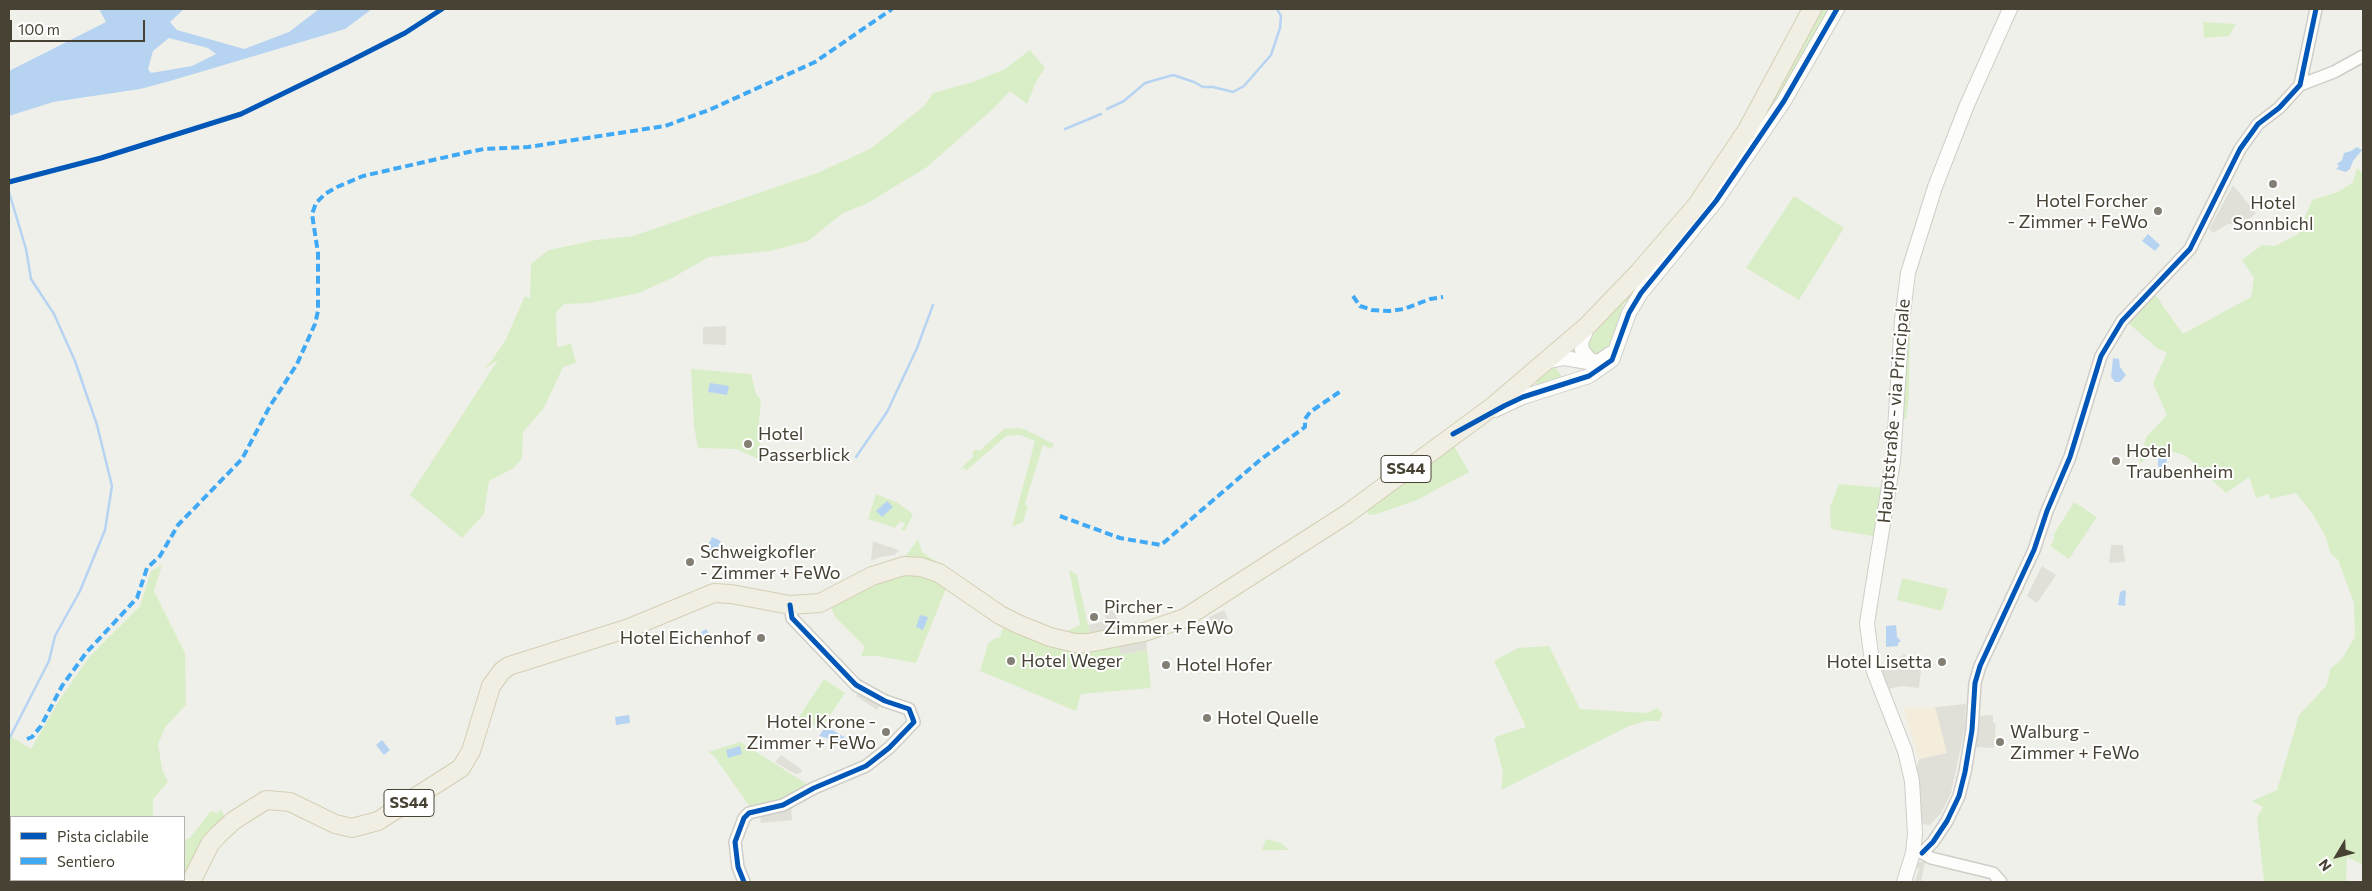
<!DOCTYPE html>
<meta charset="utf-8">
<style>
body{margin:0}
#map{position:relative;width:2372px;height:891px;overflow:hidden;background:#f0f0ea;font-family:Commissioner,sans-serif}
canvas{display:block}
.frame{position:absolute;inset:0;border:10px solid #484234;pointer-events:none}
.legend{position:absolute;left:10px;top:816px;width:175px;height:65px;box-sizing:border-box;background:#fff;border:1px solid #b6b3ae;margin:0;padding:6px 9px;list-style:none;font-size:15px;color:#484234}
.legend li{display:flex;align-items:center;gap:10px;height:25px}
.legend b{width:25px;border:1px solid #b6b3ae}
.north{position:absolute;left:2312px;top:831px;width:50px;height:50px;-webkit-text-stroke:4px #fff;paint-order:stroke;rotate:233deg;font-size:14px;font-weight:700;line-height:20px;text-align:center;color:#484234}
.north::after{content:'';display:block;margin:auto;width:18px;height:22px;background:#484234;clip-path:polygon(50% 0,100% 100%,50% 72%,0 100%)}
.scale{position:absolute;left:10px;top:20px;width:135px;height:22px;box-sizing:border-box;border:2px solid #484234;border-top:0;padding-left:6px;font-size:15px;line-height:18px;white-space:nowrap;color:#484234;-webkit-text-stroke:4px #fff;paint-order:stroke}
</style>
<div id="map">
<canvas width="2372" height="891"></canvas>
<div class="frame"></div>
<ul class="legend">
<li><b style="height:6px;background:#0057b8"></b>Pista ciclabile</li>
<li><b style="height:6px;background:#3fa9f5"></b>Sentiero</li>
</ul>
<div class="north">N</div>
<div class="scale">100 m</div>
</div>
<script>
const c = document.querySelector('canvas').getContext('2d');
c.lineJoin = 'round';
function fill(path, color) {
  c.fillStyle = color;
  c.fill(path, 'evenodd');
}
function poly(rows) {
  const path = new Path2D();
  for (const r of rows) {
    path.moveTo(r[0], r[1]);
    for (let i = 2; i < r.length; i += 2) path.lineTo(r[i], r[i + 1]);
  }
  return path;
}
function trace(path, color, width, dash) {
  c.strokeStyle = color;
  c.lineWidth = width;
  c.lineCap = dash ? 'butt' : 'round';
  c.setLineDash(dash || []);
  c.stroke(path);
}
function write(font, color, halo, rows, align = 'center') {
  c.font = font + ' Commissioner,sans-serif';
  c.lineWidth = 4;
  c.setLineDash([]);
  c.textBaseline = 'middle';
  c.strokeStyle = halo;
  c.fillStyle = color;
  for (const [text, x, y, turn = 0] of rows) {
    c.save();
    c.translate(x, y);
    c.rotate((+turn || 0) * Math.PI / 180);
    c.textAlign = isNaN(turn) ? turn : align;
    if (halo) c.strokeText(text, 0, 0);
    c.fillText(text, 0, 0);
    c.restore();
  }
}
const commercial = poly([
 [1935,707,1947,753,1919,759,1904,712,1905,708]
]);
const industrial = poly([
 [2233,185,2256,213,2243,225,2228,224,2213,233,2209,229],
 [726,326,726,345,703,344,703,327],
 [873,541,878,543,899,550,895,555,880,557,871,561],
 [2111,545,2123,545,2125,562,2109,563],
 [2042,566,2056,575,2037,603,2027,596],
 [1107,606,1115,614,1121,627,1090,634,1088,625,1106,621,1104,609],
 [1224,610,1228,619,1213,626,1209,617],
 [1146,638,1147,650,1121,655,1118,644],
 [1905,654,1907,669,1921,670,1919,688,1902,686,1888,689,1881,681,1885,678,1881,668],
 [860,690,883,702,877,710,856,696],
 [1966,704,1965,728,1951,793,1941,813,1930,825,1922,824,1916,771,1919,759,1947,753,1935,707],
 [1993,715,1993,723,1996,723,1994,748,1973,747,1978,716],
 [781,755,802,770,801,773,795,774,775,762],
 [791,805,792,820,761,823,759,809],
 [1916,862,1925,862,1921,882,1915,882,1919,869,1915,866]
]);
const green = poly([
 [1820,9,1832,9,1750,144,1763,118],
 [2203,22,2236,24,2229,36,2204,38],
 [1030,50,1045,68,1036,82,1027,104,1010,91,994,108,927,167,866,204,843,213,808,241,770,251,709,257,672,278,639,293,589,303,564,304,556,313,557,347,571,344,576,363,563,367,544,408,523,432,522,458,514,468,489,481,484,514,462,538,410,495,498,360,484,369,492,360,505,341,525,296,530,299,531,264,549,250,596,240,633,236,817,173,870,149,924,106,933,93,973,82,1005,69],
 [2357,168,2363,173,2363,865,2347,857,2346,882,2264,882,2257,818,2263,807,2252,801,2277,790,2299,715,2327,685,2330,669,2342,659,2355,637,2354,603,2338,560,2330,553,2326,537,2312,513,2296,493,2270,499,2269,494,2256,498,2249,477,2226,493,2186,456,2162,448,2139,464,2146,437,2167,415,2153,383,2167,353,2157,348,2127,322,2154,293,2183,334,2251,297,2254,278,2242,260,2262,245,2275,246,2298,234,2312,200,2338,192,2353,182],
 [1794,196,1844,228,1799,300,1746,268],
 [1634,291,1630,301,1624,303,1607,351,1596,356,1587,347,1588,342,1601,324],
 [1902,320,1910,321,1909,397,1906,419,1900,417],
 [1555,367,1563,378,1537,386,1536,381],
 [691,369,751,374,756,394,761,400,759,423,761,460,736,449,698,448,694,426],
 [1017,428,1024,429,1054,444,1051,449,1043,445,1025,504,1028,507,1023,522,1012,527,1035,441,1020,435,1006,436,966,471,964,468,960,469,974,456,972,453,976,449,979,451,1004,429],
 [1453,444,1469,472,1417,500,1374,515,1368,514,1365,509],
 [1839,484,1886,488,1878,537,1831,529,1830,507],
 [876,494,898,503,913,514,905,531,901,530,905,524,900,521,895,528,868,519],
 [2074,502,2097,517,2069,559,2050,546,2054,540,2054,534],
 [918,539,922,552,1021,618,1066,631,1080,625,1069,570,1077,575,1090,634,1082,636,1032,625,906,560,905,555,908,553],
 [162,565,154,591,185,653,186,705,166,726,158,744,162,769,168,782,153,799,153,817,11,817,11,880,67,880,61,882,9,882,9,735,31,749,60,699,90,656,140,606,151,571],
 [893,574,930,576,947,586,916,663,877,656,861,656,865,647,836,618,830,606],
 [1902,578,1948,589,1942,611,1897,600],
 [1004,625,1075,651,1085,652,1085,650,1118,644,1121,655,1147,650,1151,688,1081,694,1076,711,980,671,988,644,995,638,1000,637],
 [1549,646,1580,709,1647,713,1657,708,1663,714,1659,721,1646,721,1629,726,1501,790,1503,772,1494,739,1498,736,1526,727,1494,661,1518,648],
 [824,679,845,693,820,730,799,717],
 [740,742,766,758,810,786,784,800,750,807,714,756,708,752],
 [221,809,227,821,191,882,134,882,129,880,184,880,184,840,190,838,211,811,217,813],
 [1266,839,1281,843,1289,850,1262,850]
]);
const water = poly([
 [99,9,184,9,170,22,177,30,244,49,289,32,319,9,372,9,345,29,170,81,140,89,53,102,9,116,9,71,106,22],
 [169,38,208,48,216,54,192,66,151,73,148,69,153,51],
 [2357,147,2362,150,2353,161,2350,169,2346,172,2336,169,2339,166,2337,164,2342,160,2344,153,2351,151],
 [2148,234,2160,245,2155,251,2142,241],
 [2113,358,2119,359,2120,367,2126,375,2120,382,2115,382,2111,377],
 [710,383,729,386,727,395,708,392],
 [2161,455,2166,456,2167,459,2165,470,2161,470,2158,466,2158,458],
 [887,501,893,507,882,517,876,511],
 [712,537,721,541,714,555,705,551],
 [2124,590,2126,592,2125,606,2118,605,2120,592],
 [920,615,928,617,923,630,916,627],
 [1896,625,1897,637,1901,641,1898,643,1898,646,1886,647,1886,626],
 [706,629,716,645,708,647,701,632],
 [629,715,630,723,616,725,615,717],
 [826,726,849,740,841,742,819,736],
 [382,740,390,750,384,755,376,745],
 [740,746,742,754,728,758,726,750]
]);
const stream = poly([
 [1107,109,1124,101,1145,83,1173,75,1194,82,1203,87,1213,87,1233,92,1244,86,1271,55,1280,28,1281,16,1277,9],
 [1065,129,1101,114],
 [9,192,26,249,31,279,54,314,75,361,97,425,112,486,105,530,80,591,55,636,49,661,9,739],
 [856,457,887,412,917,348,933,305]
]);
const minor = poly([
 [2300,85,2334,72,2363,56],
 [1922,853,1933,842,1947,821,1959,796,1965,772,1972,730,1975,683,1980,666,2034,550,2047,511,2070,457,2101,356,2122,321,2190,249,2240,149,2258,124,2279,108,2300,85,2316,9],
 [1922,853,1931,858,1993,873,2001,882],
 [744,882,738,867,735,842,744,818,749,813,783,805,814,788,866,766,889,748,914,722,909,709,885,701,856,685,792,618,790,605]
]);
const tertiary = poly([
 [1588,326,1581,343,1582,350,1590,360,1597,362],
 [1545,362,1564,358,1588,362,1598,362,1610,354],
 [1495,410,1523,397,1589,376,1612,360,1629,313,1641,293,1716,201,1784,101,1837,9],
 [1904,882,1913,853,1915,834,1912,781,1905,751,1873,669,1867,623,1893,461,1902,320,1908,273,1935,187,1967,105,2010,9]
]);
const primary = poly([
 [191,882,210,844,217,836,233,821,266,800,290,802,335,824,352,828,378,821,461,768,471,751,491,686,502,671,509,666,629,628,714,593,731,594,790,605,820,603,872,576,904,566,921,567,939,573,1000,615,1018,624,1050,637,1075,643,1088,643,1144,632,1185,618,1347,514,1492,407,1588,325,1639,272,1696,206,1747,130,1812,9]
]);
const quiet = poly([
 [1353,296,1360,306,1372,310,1389,311,1404,309,1430,299,1443,297],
 [1060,516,1120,538,1161,545,1260,460,1305,427,1305,419,1310,412,1341,391],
 [27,739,32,737,41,726,62,686,86,653,137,598,147,568,160,556,178,525,242,459,270,406,297,364,315,324,318,311,318,253,312,214,316,203,325,194,337,187,363,176,464,153,484,149,528,147,665,126,709,110,815,62,892,9]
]);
const cycleway = poly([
 [9,182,101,158,241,114,348,62,405,33,442,9],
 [1453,434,1504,406,1523,397,1589,376,1612,360,1629,313,1641,293,1716,201,1784,101,1837,9],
 [1922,853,1933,842,1947,821,1959,796,1965,772,1972,730,1975,683,1980,666,2034,550,2047,511,2070,457,2101,356,2122,321,2190,249,2240,149,2258,124,2279,108,2300,85,2316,9],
 [744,882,738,867,735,842,744,818,749,813,783,805,814,788,866,766,889,748,914,722,909,709,885,701,856,685,792,618,790,605]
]);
const markers = [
 [2273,184,5,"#837f74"],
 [2158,211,5,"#837f74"],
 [748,444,5,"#837f74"],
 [2116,461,5,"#837f74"],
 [690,562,5,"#837f74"],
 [1094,617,5,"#837f74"],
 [761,638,5,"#837f74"],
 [1011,661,5,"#837f74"],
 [1942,662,5,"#837f74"],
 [1166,665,5,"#837f74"],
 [1207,718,5,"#837f74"],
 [886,732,5,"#837f74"],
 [2000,742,5,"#837f74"]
];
const shields = [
 [1406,469,50],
 [409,803,50]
];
const shieldNames = [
 ["SS44",1406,469],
 ["SS44",409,803]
];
const poiNames = [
 ["Hotel Forcher",2148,201,"right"],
 ["- Zimmer + FeWo",2148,222,"right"],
 ["Hotel",2273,203,"center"],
 ["Sonnbichl",2273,224,"center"],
 ["Hotel",758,434],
 ["Passerblick",758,455],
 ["Hotel",2126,451],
 ["Traubenheim",2126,472],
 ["Schweigkofler",700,552],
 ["- Zimmer + FeWo",700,573],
 ["Pircher -",1104,607],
 ["Zimmer + FeWo",1104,628],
 ["Hotel Eichenhof",751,638,"right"],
 ["Hotel Weger",1021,661],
 ["Hotel Lisetta",1932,662,"right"],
 ["Hotel Hofer",1176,665],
 ["Hotel Quelle",1217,718],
 ["Hotel Krone -",876,722,"right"],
 ["Zimmer + FeWo",876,743,"right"],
 ["Walburg -",2010,732],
 ["Zimmer + FeWo",2010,753]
];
const streetNames = [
 ["Hauptstraße - via Principale",1894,411,-85]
];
fill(commercial, '#f4eddb');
fill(industrial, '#e0dfd8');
fill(green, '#d9eec7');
fill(water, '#b6d4f2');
trace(stream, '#b6d4f2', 2.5);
trace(minor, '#cfcdc7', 14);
trace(tertiary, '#cfcdc7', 16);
trace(primary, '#d4cfb5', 20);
trace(minor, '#fdfdfc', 11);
trace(tertiary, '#fdfdfc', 14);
trace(primary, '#f1efe3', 18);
trace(quiet, '#3fa9f5', 4, [8, 4]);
trace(cycleway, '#0057b8', 5);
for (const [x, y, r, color] of markers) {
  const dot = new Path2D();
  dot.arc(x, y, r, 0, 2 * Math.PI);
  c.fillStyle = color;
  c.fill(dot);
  trace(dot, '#fff', 2);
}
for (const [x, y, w] of shields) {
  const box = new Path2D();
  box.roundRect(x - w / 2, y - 13.5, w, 27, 4);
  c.fillStyle = '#fff';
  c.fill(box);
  trace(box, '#484234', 1);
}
write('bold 16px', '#484234', null, shieldNames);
write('18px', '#484234', '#fff', poiNames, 'left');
write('18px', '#484234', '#fff', streetNames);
</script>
